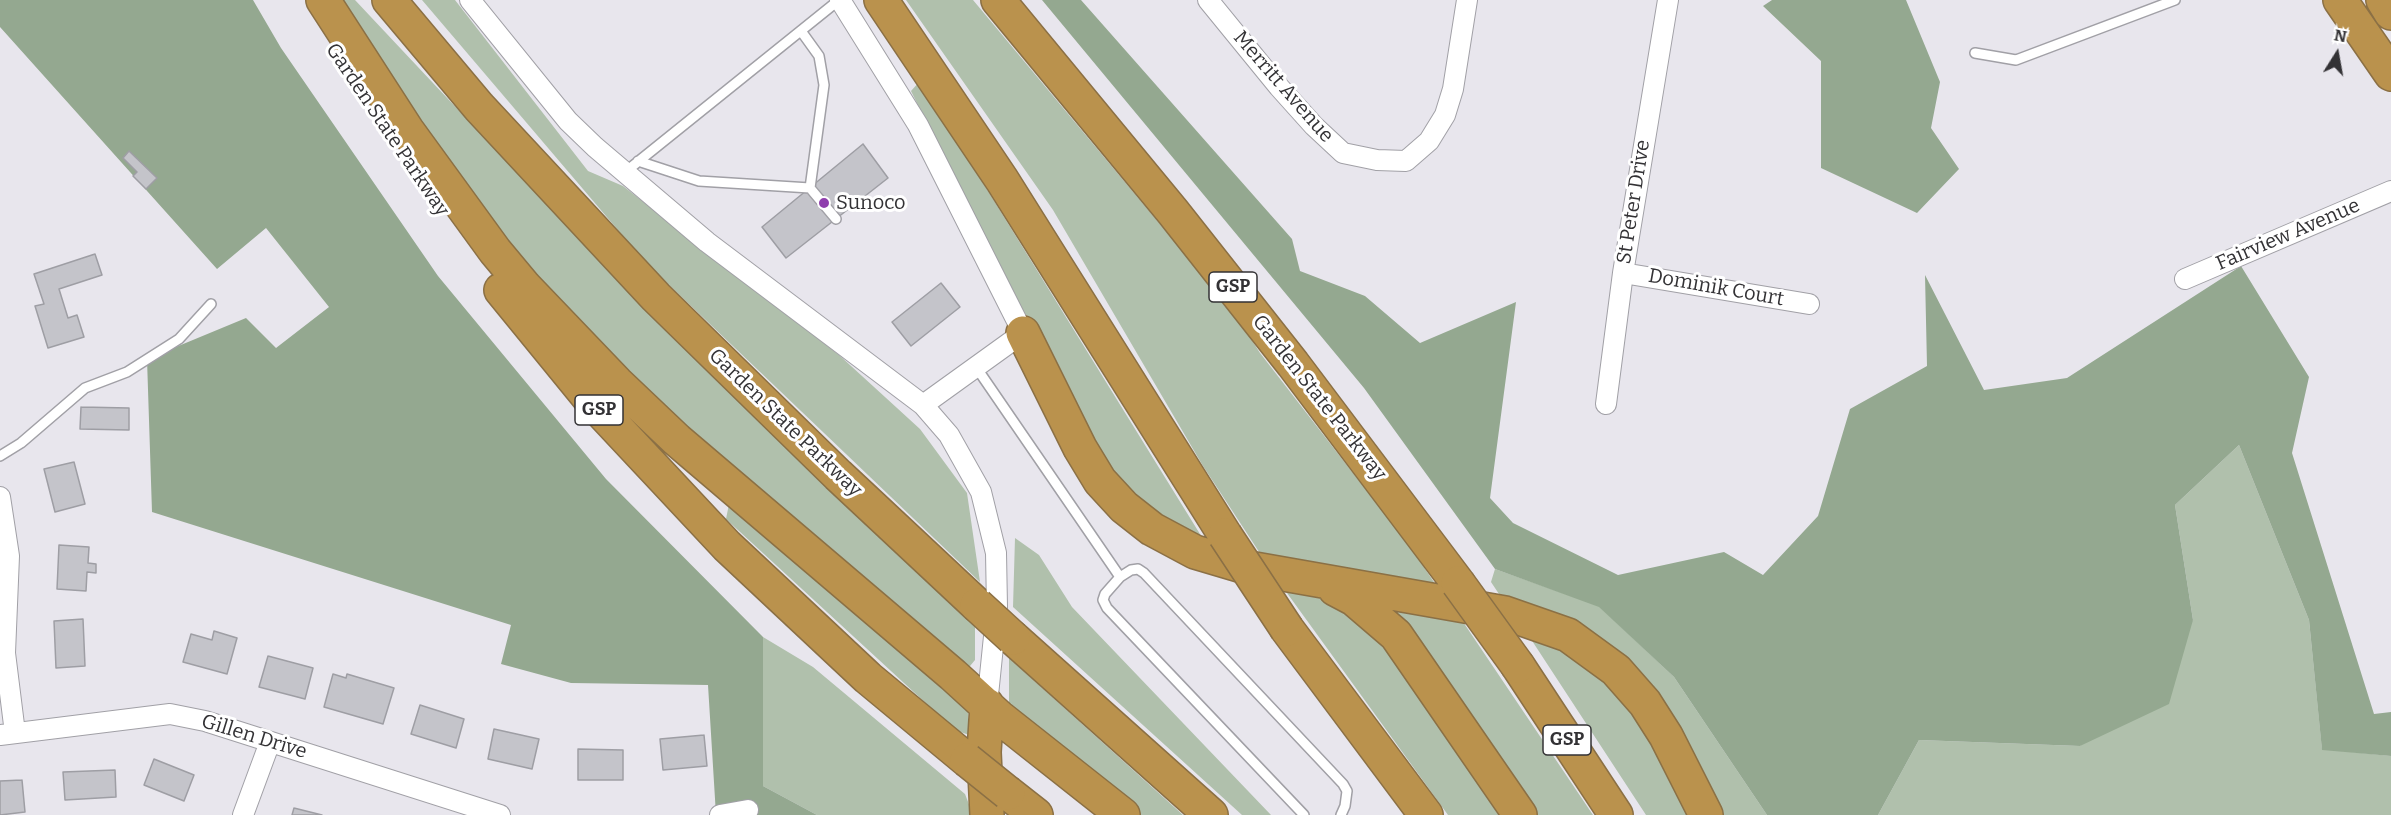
<!DOCTYPE html>
<style>
body{margin:0}
#map{position:relative;width:2391px;height:815px;overflow:hidden;background:#e8e6ed;font-family:Bitter,serif}
canvas{display:block}
.north{position:absolute;left:2307px;top:24px;width:60px;height:60px;-webkit-text-stroke:4px #fff;paint-order:stroke;rotate:11deg;font-size:16px;font-weight:700;line-height:24px;text-align:center;color:#333235}
.north::after{content:'';display:block;margin:auto;width:21px;height:27px;background:#333235;clip-path:polygon(50% 0,100% 100%,50% 72%,0 100%)}
</style>
<div id="map">
<canvas width="2391" height="815"></canvas>
<div class="north">N</div>
</div>
<script>
const c = document.querySelector('canvas').getContext('2d');
c.lineJoin = 'round';
function fill(path, color) {
  c.fillStyle = color;
  c.fill(path, 'evenodd');
}
function poly(rows) {
  const path = new Path2D();
  for (const r of rows) {
    path.moveTo(r[0], r[1]);
    for (let i = 2; i < r.length; i += 2) path.lineTo(r[i], r[i + 1]);
  }
  return path;
}
function trace(path, color, width, dash) {
  c.strokeStyle = color;
  c.lineWidth = width;
  c.lineCap = dash ? 'butt' : 'round';
  c.setLineDash(dash || []);
  c.stroke(path);
}
function write(font, color, halo, rows, align = 'center') {
  c.font = font + ' Bitter,serif';
  c.lineWidth = 6;
  c.setLineDash([]);
  c.textBaseline = 'middle';
  c.strokeStyle = halo;
  c.fillStyle = color;
  for (const [text, x, y, turn = 0] of rows) {
    c.save();
    c.translate(x, y);
    c.rotate((+turn || 0) * Math.PI / 180);
    c.textAlign = isNaN(turn) ? turn : align;
    if (halo) c.strokeText(text, 0, 0);
    c.fillText(text, 0, 0);
    c.restore();
  }
}
const green = poly([
 [341,0,355,0,666,331,975,625,975,660,965,672,652,411,559,305,432,142],
 [422,0,455,0,588,171,623,186,839,355,920,429,967,493,980,582,646,263],
 [906,0,973,0,1235,314,1260,353,1411,548,1442,594,1267,564,1203,466,1053,210],
 [920,81,1208,547,1124,494,1007,285,911,91],
 [2239,445,2309,620,2322,749,2391,756,2391,815,1878,815,1919,740,2080,746,2193,620,2175,505],
 [729,504,968,704,969,735,955,730,726,519],
 [1015,538,1039,555,1072,607,1271,815,1242,815,1013,607],
 [1495,569,1599,606,1674,677,1767,815,1717,815,1678,736,1507,606,1491,582],
 [1279,582,1310,588,1394,646,1509,815,1448,815],
 [1395,610,1457,613,1593,815,1534,815],
 [1523,627,1608,673,1697,815,1646,815],
 [763,637,813,667,965,794,973,815,817,815,763,786],
 [1009,658,1183,815,1135,815,1009,706]
]);
const forest = poly([
 [0,0,253,0,281,48,438,276,606,479,763,637,763,786,817,815,716,815,708,685,571,683,501,664,511,625,152,512,147,359,246,318,276,348,329,307,266,228,217,269,0,27],
 [1042,0,1081,0,1292,239,1300,271,1365,296,1420,343,1516,302,1490,498,1513,523,1618,575,1724,552,1763,575,1818,516,1850,409,1927,366,1925,275,1984,390,2067,378,2241,266,2309,377,2292,453,2374,714,2391,712,2391,756,2322,750,2309,620,2239,445,2175,505,2193,620,2169,704,2080,746,1919,740,1878,815,1767,815,1674,677,1599,607,1495,569,1364,388],
 [1772,0,1906,0,1940,82,1931,128,1959,169,1917,213,1821,168,1821,61,1763,6]
]);
const building = poly([
 [863,144,888,178,786,258,762,227,863,144],
 [129,151,157,178,146,189,133,176,137,172,123,158,129,151],
 [95,254,102,275,59,289,68,318,77,315,84,337,48,348,35,306,44,304,34,274,95,254],
 [941,283,960,307,911,346,892,322,941,283],
 [81,407,129,408,129,430,80,429,81,407],
 [74,462,85,504,55,512,44,469,74,462],
 [59,545,89,547,88,563,96,564,96,573,87,572,86,591,57,589,59,545],
 [83,619,85,666,56,668,54,621,83,619],
 [214,631,237,638,227,674,183,662,191,634,212,640,214,631],
 [268,656,313,668,305,699,259,687,268,656],
 [333,674,346,678,347,674,394,688,383,724,324,707,333,674],
 [420,705,464,719,456,748,411,734,420,705],
 [494,729,539,739,532,769,488,759,494,729],
 [704,735,707,766,663,770,660,739,704,735],
 [578,749,623,750,623,780,578,780,578,749],
 [154,759,194,775,184,801,144,785,154,759],
 [115,770,116,797,65,800,63,772,115,770],
 [22,780,25,812,0,815,0,781,22,780],
 [294,808,322,815,292,815,294,808]
]);
const lane = poly([
 [801,31,819,56,824,85,810,188],
 [1975,53,2016,60,2175,0],
 [638,161,699,181,810,188,836,219],
 [624,173,839,0],
 [976,367,1120,577],
 [0,456,21,443,85,388,127,372,179,339,211,304],
 [1304,815,1107,608,1103,600,1105,594,1120,577,1131,570,1138,569,1144,573,1343,784,1347,791,1345,806,1341,815]
]);
const street = poly([
 [470,0,568,121,595,147,707,242,923,405,949,435,981,492,996,553,997,607,987,705],
 [840,0,918,125,1023,333,923,405],
 [1208,0,1279,87,1314,126,1343,153,1377,160,1406,161,1429,141,1445,115,1453,89,1467,0],
 [1623,273,1809,304],
 [2185,279,2391,191],
 [1606,404,1623,273,1668,0],
 [0,497,9,556,5,653,15,733],
 [0,735,170,714,205,721,500,815],
 [243,815,270,742],
 [720,815,748,810]
]);
const highway = poly([
 [323,0,407,130,495,251,525,287,617,383,677,440,953,675,999,717,1123,815],
 [389,0,479,107,656,297,838,475,977,605],
 [881,0,1002,180,1225,535],
 [998,0,1173,212,1293,364,1458,583],
 [2340,0,2391,74],
 [2383,0,2391,13],
 [501,290,595,405,727,546,868,678,967,760],
 [1023,333,1080,448,1100,481,1124,507,1152,529,1195,552,1249,568,1505,613,1568,635,1616,670,1645,703,1666,736,1706,815],
 [1335,589,1354,599,1396,635,1520,815],
 [1287,629,1426,815],
 [1013,638,1211,815],
 [1518,666,1616,815],
 [987,705,984,752,987,815],
 [1008,793,1036,815]
]);
const highwayBridge = poly([
 [1225,535,1287,629],
 [1458,583,1518,666],
 [977,605,1013,638],
 [967,760,1008,793]
]);
const markers = [
 [824,203,6,"#8f3ead"]
];
const shields = [
 [1233,287,48],
 [599,410,48],
 [1567,740,48]
];
const shieldNames = [
 ["GSP",1233,287],
 ["GSP",599,410],
 ["GSP",1567,740]
];
const streetNames = [
 ["Merritt Avenue",1283,87,49],
 ["Garden State Parkway",387,130,56],
 ["St Peter Drive",1634,202,-81],
 ["Fairview Avenue",2288,235,-23],
 ["Dominik Court",1716,288,10],
 ["Garden State Parkway",1319,398,52],
 ["Garden State Parkway",785,423,44],
 ["Gillen Drive",254,737,17]
];
const poiNames = [
 ["Sunoco",836,203]
];
fill(green, '#b0c0ac');
fill(forest, '#94a890');
fill(building, '#c4c4ca');
trace(building, '#9e9ea4', 1.5);
trace(lane, '#a1a0a6', 12);
trace(street, '#a1a0a6', 22);
trace(highway, '#8b7045', 36);
trace(lane, '#fff', 9);
trace(street, '#fff', 20);
trace(highway, '#ba924d', 33);
trace(highwayBridge, '#8b7045', 36, []);
trace(highwayBridge, '#ba924d', 33);
for (const [x, y, r, color] of markers) {
  const dot = new Path2D();
  dot.arc(x, y, r, 0, 2 * Math.PI);
  c.fillStyle = color;
  c.fill(dot);
  trace(dot, '#fff', 2);
}
for (const [x, y, w] of shields) {
  const box = new Path2D();
  box.roundRect(x - w / 2, y - 15, w, 30, 4.5);
  c.fillStyle = '#fff';
  c.fill(box);
  trace(box, '#333235', 1.5);
}
write('bold 18px', '#333235', null, shieldNames);
write('20px', '#333235', '#fff', streetNames);
write('20px', '#333235', '#fff', poiNames, 'left');
</script>
